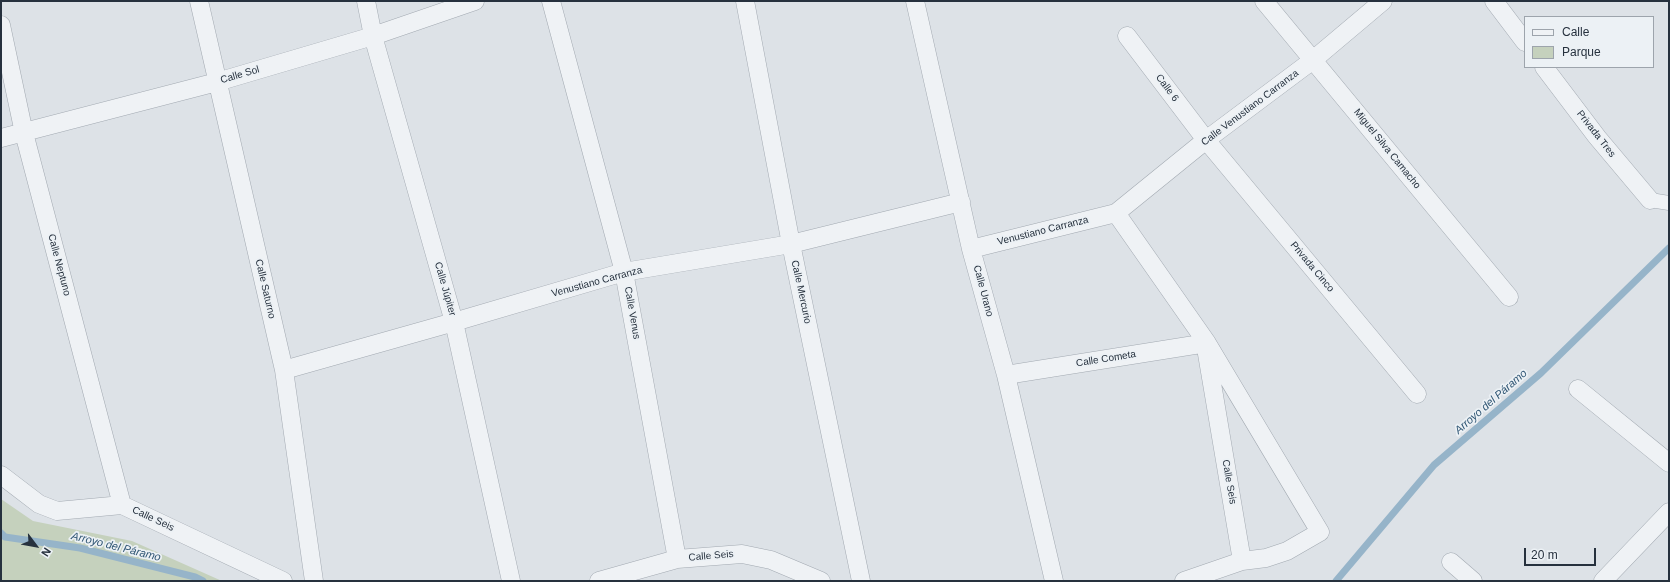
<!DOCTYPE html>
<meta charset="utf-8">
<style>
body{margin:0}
#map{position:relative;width:1670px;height:582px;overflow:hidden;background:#dde2e7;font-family:Helvetica,sans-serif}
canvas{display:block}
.frame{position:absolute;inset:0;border:2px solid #26313e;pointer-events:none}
.legend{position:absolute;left:1524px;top:16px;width:130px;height:52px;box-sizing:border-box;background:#ecf1f5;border:1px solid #9da4ac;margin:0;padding:5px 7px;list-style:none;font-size:12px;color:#26313e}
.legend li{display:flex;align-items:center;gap:8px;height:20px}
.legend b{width:20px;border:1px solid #9da4ac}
.north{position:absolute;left:16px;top:526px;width:40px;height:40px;-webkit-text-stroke:3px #ecf1f5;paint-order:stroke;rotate:122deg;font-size:11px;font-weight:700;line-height:16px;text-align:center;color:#26313e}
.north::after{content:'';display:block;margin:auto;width:14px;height:18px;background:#26313e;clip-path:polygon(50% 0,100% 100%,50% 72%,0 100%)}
.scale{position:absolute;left:1524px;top:548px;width:72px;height:18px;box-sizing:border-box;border:2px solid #26313e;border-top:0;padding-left:5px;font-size:12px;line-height:14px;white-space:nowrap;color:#26313e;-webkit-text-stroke:3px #ecf1f5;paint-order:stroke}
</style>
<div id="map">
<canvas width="1670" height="582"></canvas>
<div class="frame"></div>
<ul class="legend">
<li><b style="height:5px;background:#eff2f5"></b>Calle</li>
<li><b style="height:11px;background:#c5d1bd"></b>Parque</li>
</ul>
<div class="north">N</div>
<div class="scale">20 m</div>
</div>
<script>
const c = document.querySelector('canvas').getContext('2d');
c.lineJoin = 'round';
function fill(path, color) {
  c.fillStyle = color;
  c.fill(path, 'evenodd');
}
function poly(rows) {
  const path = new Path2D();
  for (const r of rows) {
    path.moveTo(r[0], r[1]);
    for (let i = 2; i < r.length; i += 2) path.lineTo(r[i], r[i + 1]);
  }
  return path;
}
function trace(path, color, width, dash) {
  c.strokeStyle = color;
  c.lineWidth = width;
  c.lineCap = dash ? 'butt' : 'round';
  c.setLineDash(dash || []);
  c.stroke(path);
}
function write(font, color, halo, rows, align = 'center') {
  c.font = font + ' Helvetica,sans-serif';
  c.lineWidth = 3.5;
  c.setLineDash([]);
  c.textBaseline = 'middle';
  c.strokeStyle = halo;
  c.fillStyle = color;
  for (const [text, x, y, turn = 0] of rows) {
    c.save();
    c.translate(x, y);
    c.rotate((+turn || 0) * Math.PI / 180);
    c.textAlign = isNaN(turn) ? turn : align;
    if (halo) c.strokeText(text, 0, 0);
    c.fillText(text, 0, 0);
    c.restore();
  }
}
const green = poly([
 [1,499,33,521,132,541,222,581,1,581]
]);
const stream = poly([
 [1,533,5,537,80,548,195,577,203,581],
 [1336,581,1434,465,1541,373,1669,248]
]);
const pedestrian = poly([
 [1650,200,1669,203]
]);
const minor = poly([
 [199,1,284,370,314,581],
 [366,1,373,36,454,322,511,581],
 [551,1,624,272,677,559],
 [745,1,791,244,861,581],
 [915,1,971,249,1006,375,1054,581],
 [1264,1,1509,297],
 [1494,1,1525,42],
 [1,25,24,133,122,505],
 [1127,36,1206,140,1417,394],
 [1544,67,1597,137,1650,200],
 [1,138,217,82,373,36,475,1],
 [1116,213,1207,343,1320,532,1287,551,1266,558,1242,561,1184,581],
 [971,249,1116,213,1206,140,1313,60,1383,1],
 [1206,348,1242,561],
 [284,370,454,322,624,272,791,244,961,202],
 [1006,375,1207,343],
 [1578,389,1669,463],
 [1,475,39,504,57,511,122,505,283,581],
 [1451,562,1473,581],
 [599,581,677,559,742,554,771,560,821,581],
 [1603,581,1669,512]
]);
const streetNames = [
 ["Calle Sol",240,75,-16],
 ["Calle 6",1167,88,53],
 ["Calle Venustiano Carranza",1250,108,-37],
 ["Privada Tres",1596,134,52],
 ["Miguel Silva Camacho",1387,149,51],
 ["Venustiano Carranza",1043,231,-14],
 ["Calle Neptuno",59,265,75],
 ["Privada Cinco",1312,267,50],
 ["Venustiano Carranza",597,282,-15],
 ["Calle Saturno",265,289,77],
 ["Calle Júpiter",445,289,74],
 ["Calle Urano",983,291,75],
 ["Calle Mercurio",801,292,78],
 ["Calle Venus",632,313,80],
 ["Calle Cometa",1106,359,-9],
 ["Calle Seis",1229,482,80],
 ["Calle Seis",153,519,25],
 ["Calle Seis",711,556,-5]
];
const waterNames = [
 ["Arroyo del Páramo",1491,402,-41],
 ["Arroyo del Páramo",116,547,14]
];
fill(green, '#c5d1bd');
trace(stream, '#96b4c9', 7);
trace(pedestrian, '#a2a9b1', 15);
trace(minor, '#a2a9b1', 19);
trace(pedestrian, '#eff2f5', 14);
trace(minor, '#eff2f5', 18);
write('10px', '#26313e', '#ecf1f5', streetNames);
write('italic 11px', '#2f5573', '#ecf1f5', waterNames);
</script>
